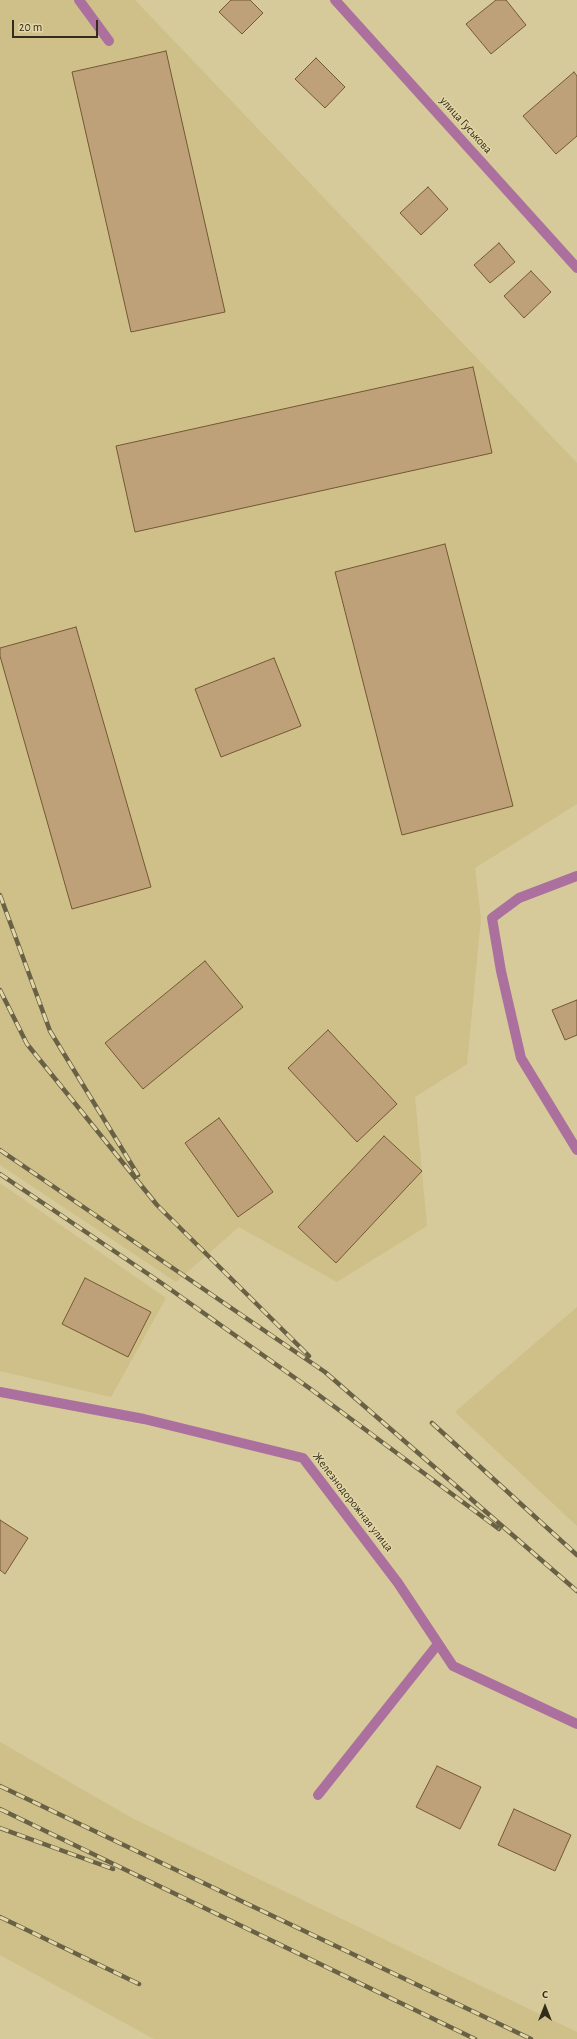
<!DOCTYPE html>
<meta charset="utf-8">
<style>
body{margin:0}
#map{position:relative;width:577px;height:2039px;overflow:hidden;background:#d6c99a;font-family:"Alegreya Sans",sans-serif}
canvas{display:block}
.north{position:absolute;left:525px;top:1987px;width:40px;height:40px;-webkit-text-stroke:3px #e3d6a6;paint-order:stroke;rotate:0deg;font-size:11px;font-weight:700;line-height:16px;text-align:center;color:#322d1b}
.north::after{content:'';display:block;margin:auto;width:14px;height:18px;background:#322d1b;clip-path:polygon(50% 0,100% 100%,50% 72%,0 100%)}
.scale{position:absolute;left:12px;top:20px;width:86px;height:18px;box-sizing:border-box;border:2px solid #322d1b;border-top:0;padding-left:5px;font-size:12px;line-height:14px;white-space:nowrap;color:#322d1b;-webkit-text-stroke:3px #e3d6a6;paint-order:stroke}
</style>
<div id="map">
<canvas width="577" height="2039"></canvas>
<div class="north">С</div>
<div class="scale">20 m</div>
</div>
<script>
const c = document.querySelector('canvas').getContext('2d');
c.lineJoin = 'round';
function fill(path, color) {
  c.fillStyle = color;
  c.fill(path, 'evenodd');
}
function poly(rows) {
  const path = new Path2D();
  for (const r of rows) {
    path.moveTo(r[0], r[1]);
    for (let i = 2; i < r.length; i += 2) path.lineTo(r[i], r[i + 1]);
  }
  return path;
}
function trace(path, color, width, dash) {
  c.strokeStyle = color;
  c.lineWidth = width;
  c.lineCap = dash ? 'butt' : 'round';
  c.setLineDash(dash || []);
  c.stroke(path);
}
function write(font, color, halo, rows, align = 'center') {
  c.font = font + ' "Alegreya Sans",sans-serif';
  c.lineWidth = 3;
  c.setLineDash([]);
  c.textBaseline = 'middle';
  c.strokeStyle = halo;
  c.fillStyle = color;
  for (const [text, x, y, turn = 0] of rows) {
    c.save();
    c.translate(x, y);
    c.rotate((+turn || 0) * Math.PI / 180);
    c.textAlign = isNaN(turn) ? turn : align;
    if (halo) c.strokeText(text, 0, 0);
    c.fillText(text, 0, 0);
    c.restore();
  }
}
const built = poly([
 [0,0,135,0,577,463,577,804,475,868,481,918,467,1064,415,1097,427,1226,337,1282,239,1227,176,1282,0,1165],
 [0,1183,166,1298,111,1397,0,1371],
 [577,1307,577,1526,455,1412],
 [0,1742,132,1818,577,2032,577,2039,154,2039,0,1955]
]);
const building = poly([
 [231,0,250,0,263,13,242,34,219,12,231,0],
 [496,0,506,0,526,25,491,54,466,24,496,0],
 [166,51,225,312,131,332,72,72,166,51],
 [316,58,345,87,325,108,295,79,316,58],
 [574,72,577,76,577,136,556,154,523,116,574,72],
 [428,187,448,209,421,235,400,213,428,187],
 [499,243,515,262,490,283,474,265,499,243],
 [531,271,551,292,524,318,504,296,531,271],
 [473,367,492,453,135,532,116,446,473,367],
 [445,544,513,806,402,835,335,572,445,544],
 [76,627,151,887,72,909,0,656,0,648,76,627],
 [274,658,301,726,221,757,195,689,274,658],
 [205,961,243,1007,143,1089,105,1043,205,961],
 [577,1000,577,1035,565,1040,552,1010,577,1000],
 [328,1030,397,1104,357,1142,288,1068,328,1030],
 [219,1118,273,1192,238,1217,185,1143,219,1118],
 [384,1136,422,1171,336,1263,298,1227,384,1136],
 [85,1278,151,1312,128,1357,62,1324,85,1278],
 [0,1520,28,1538,5,1574,0,1570,0,1520],
 [437,1766,481,1787,460,1829,416,1807,437,1766],
 [514,1809,571,1835,555,1871,498,1845,514,1809]
]);
const minor = poly([
 [79,0,109,41],
 [335,0,577,268],
 [577,876,519,898,492,918,501,971,521,1058,577,1150],
 [0,1392,144,1419,303,1458,398,1583,453,1666,577,1724],
 [318,1795,438,1644]
]);
const rail = poly([
 [0,895,50,1031,138,1175],
 [0,990,27,1044,157,1205,309,1356],
 [0,1150,325,1372,577,1591],
 [0,1174,160,1282,312,1390,499,1529],
 [432,1423,577,1555],
 [0,1786,531,2039],
 [0,1809,475,2039],
 [0,1828,113,1869],
 [0,1917,139,1984]
]);
const streetNames = [
 ["улица Гуськова",466,125,48],
 ["Железнодорожная улица",353,1502,52]
];
fill(built, '#cfc089');
fill(building, '#bea179');
trace(building, '#735832', 1);
trace(minor, '#ab709e', 10);
trace(rail, '#696145', 4.5);
trace(rail, '#e3d6a6', 3, [9]);
write('12px', '#322d1b', '#e3d6a6', streetNames);
</script>
